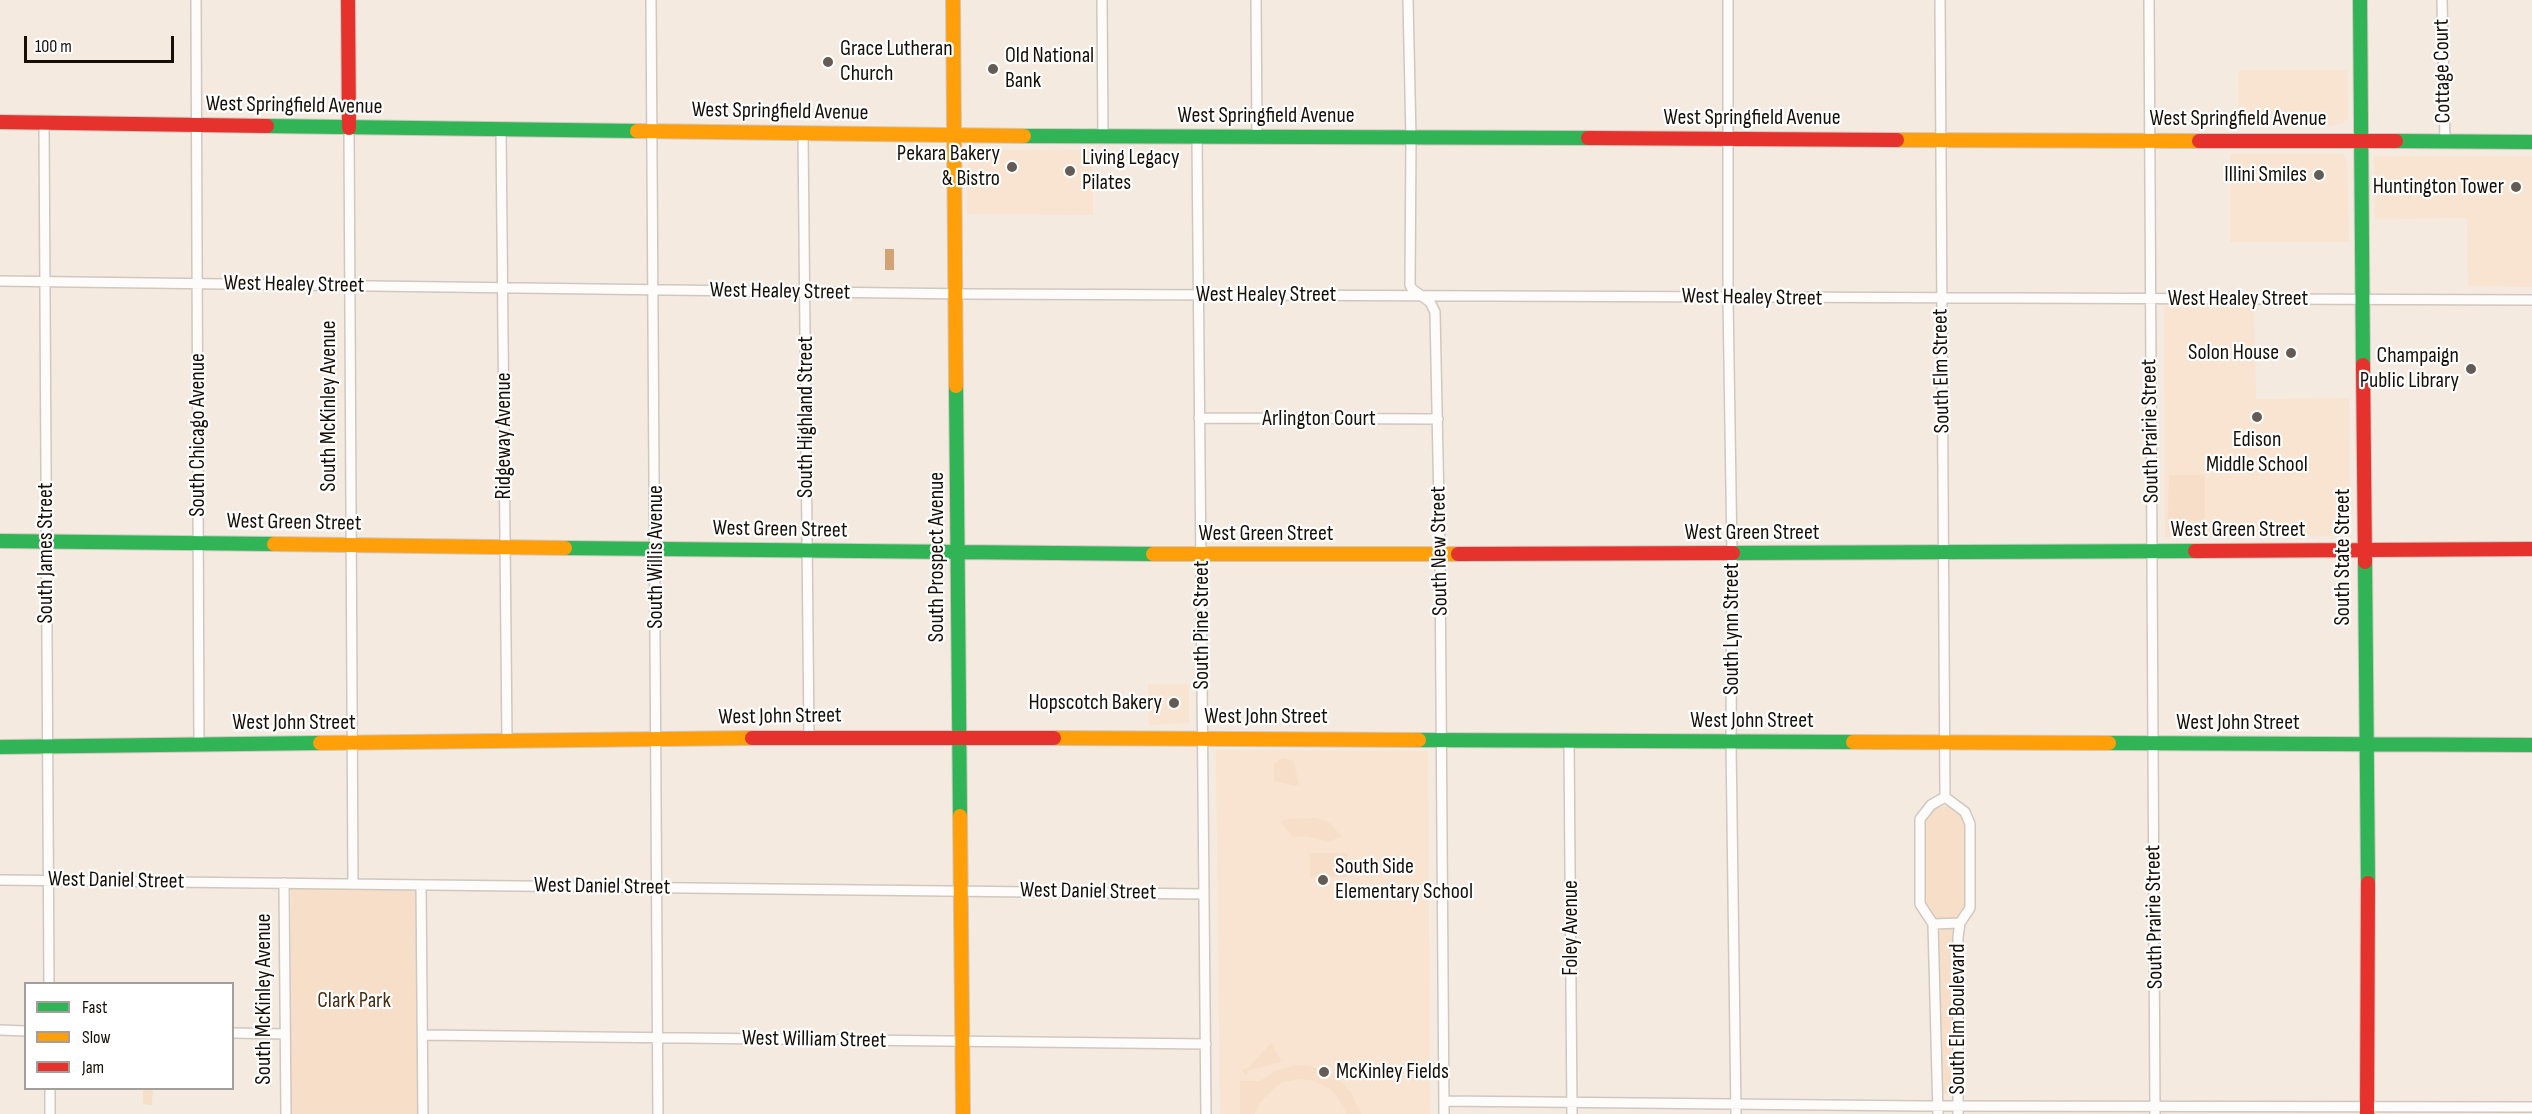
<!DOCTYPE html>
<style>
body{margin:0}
#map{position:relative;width:2532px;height:1114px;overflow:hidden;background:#f4eae0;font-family:"Sofia Sans Condensed",sans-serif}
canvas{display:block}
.legend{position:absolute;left:24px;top:982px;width:210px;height:108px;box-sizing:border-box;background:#fff;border:2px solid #a29f9c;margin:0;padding:8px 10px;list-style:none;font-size:18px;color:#171008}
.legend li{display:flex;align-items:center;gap:12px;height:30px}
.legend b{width:30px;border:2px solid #a29f9c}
.scale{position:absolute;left:24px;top:36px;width:150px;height:27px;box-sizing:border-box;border:3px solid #171008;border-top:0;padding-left:8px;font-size:18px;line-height:21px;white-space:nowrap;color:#171008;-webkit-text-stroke:4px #fff;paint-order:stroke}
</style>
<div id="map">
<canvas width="2532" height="1114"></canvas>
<ul class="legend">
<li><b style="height:8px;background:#30b455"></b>Fast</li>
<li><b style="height:8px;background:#ff9f0a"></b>Slow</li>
<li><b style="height:8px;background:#e5322d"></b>Jam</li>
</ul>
<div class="scale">100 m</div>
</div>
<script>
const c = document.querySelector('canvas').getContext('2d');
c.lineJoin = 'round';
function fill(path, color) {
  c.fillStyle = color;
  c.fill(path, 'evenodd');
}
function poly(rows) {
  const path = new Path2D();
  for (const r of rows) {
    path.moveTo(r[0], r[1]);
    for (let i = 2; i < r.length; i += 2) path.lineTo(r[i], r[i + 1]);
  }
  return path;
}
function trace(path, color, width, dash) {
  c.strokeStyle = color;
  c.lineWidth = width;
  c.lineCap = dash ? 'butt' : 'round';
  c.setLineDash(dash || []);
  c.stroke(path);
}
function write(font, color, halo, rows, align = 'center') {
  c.font = font + ' "Sofia Sans Condensed",sans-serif';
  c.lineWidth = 4.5;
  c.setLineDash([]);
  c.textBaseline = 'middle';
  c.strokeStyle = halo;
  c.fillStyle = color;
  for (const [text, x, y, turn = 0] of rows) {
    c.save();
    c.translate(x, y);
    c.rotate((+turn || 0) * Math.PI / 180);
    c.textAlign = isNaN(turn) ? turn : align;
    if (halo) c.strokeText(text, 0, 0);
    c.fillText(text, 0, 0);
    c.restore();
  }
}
const built = poly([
 [2239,70,2347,70,2348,118,2341,124,2323,127,2238,127],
 [984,150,1093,150,1093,215,967,214,968,165,974,156],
 [2230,154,2343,154,2347,161,2349,242,2230,242],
 [2374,156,2532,156,2532,287,2468,286,2467,218,2375,219],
 [2254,305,2256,399,2349,398,2350,530,2342,536,2165,537,2164,306],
 [1148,684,1189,684,1189,723,1149,725],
 [1216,750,1428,751,1430,1114,1220,1114]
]);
const green = poly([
 [2169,475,2205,475,2205,521,2168,521],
 [1283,758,1293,761,1298,780,1299,784,1296,786,1274,781,1274,764],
 [1944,806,1954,807,1962,813,1965,821,1967,901,1962,915,1956,920,1936,920,1923,904,1923,820,1933,808],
 [1315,818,1329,822,1341,836,1329,842,1306,836,1293,837,1281,822,1288,819],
 [1310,853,1347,853,1347,877,1310,877],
 [291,888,417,888,418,1114,291,1114],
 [1947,927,1952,929,1955,934,1954,1090,1948,1096,1940,1090,1939,933,1941,929],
 [1271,1043,1282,1062,1249,1070,1245,1075,1242,1070,1248,1068],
 [1297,1065,1309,1066,1333,1074,1351,1092,1361,1114,1347,1114,1337,1096,1330,1089,1312,1080,1301,1079,1283,1082,1274,1088,1260,1103,1255,1114,1240,1114,1240,1081,1260,1081,1275,1071],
 [143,1089,153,1089,152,1105,143,1104]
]);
const water = poly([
 [885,249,894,249,894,270,885,270]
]);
const street = poly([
 [196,0,199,745],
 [651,0,658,1114],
 [1102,0,1103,136],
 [1256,0,1257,137],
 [1408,0,1411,138,1410,285,1412,289,1430,302,1435,312,1440,555,1444,1114],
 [1728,0,1728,298,1732,554,1731,742,1736,1114],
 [1940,0,1945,797],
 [2149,0,2155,1114],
 [2442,0,2445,142],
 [44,123,49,984],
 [349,128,353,884],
 [501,130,507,742],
 [803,133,809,737],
 [1197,137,1206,1114],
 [0,281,967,294,2532,300],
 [1199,418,1438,419],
 [1569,741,1572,1114],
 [0,880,1203,894],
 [284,883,286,1114],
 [421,885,423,1114],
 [1933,924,1938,1114],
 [0,1030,26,1031],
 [232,1033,285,1034],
 [422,1035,1206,1044],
 [50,1088,50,1114],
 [1444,1101,1920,1106,2532,1107],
 [1958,1114,1958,937,1960,923,1970,908,1970,824,1965,812,1945,797,1931,805,1920,819,1920,904,1933,924,1960,923]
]);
const fast = poly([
 [2360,0,2363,365],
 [267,126,637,131],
 [1024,136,1588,138],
 [2396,141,2532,142],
 [956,386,960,816],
 [0,541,274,544],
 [565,548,1153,554],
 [1733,553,2195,551],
 [2365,562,2368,883],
 [1419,740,1853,742],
 [2109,743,2532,745],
 [0,747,320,743]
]);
const slow = poly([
 [953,0,956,386],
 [637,131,1024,136],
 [1897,140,2199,141],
 [274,544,565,548],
 [1153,554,1458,554],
 [1054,738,1419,740],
 [1853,742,2109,743],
 [320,743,752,738],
 [960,816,963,1114]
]);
const jam = poly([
 [348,0,349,128],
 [0,122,267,126],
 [1588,138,1897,140],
 [2199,141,2396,141],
 [2363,365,2365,562],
 [2195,551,2532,549],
 [1458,554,1733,553],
 [752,738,1054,738],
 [2367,1114,2368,883]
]);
const markers = [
 [828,62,6,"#645c54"],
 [993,69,6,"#645c54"],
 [1012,167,6,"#645c54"],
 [1070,171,6,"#645c54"],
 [2319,175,6,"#645c54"],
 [2516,187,6,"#645c54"],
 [2291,353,6,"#645c54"],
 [2471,369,6,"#645c54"],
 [2257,417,6,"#645c54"],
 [1174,703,6,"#645c54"],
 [1323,880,6,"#645c54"],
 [1324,1072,6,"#645c54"]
];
const poiNames = [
 ["Grace Lutheran",840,49,"left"],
 ["Church",840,74,"left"],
 ["Old National",1005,56,"left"],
 ["Bank",1005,81,"left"],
 ["Pekara Bakery",1000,154],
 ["& Bistro",1000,179],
 ["Living Legacy",1082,158,"left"],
 ["Pilates",1082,183,"left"],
 ["Illini Smiles",2307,175],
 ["Huntington Tower",2504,187],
 ["Solon House",2279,353],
 ["Champaign",2459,356],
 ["Public Library",2459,381],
 ["Edison",2257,440,"center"],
 ["Middle School",2257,465,"center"],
 ["Hopscotch Bakery",1162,703],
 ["South Side",1335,867,"left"],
 ["Elementary School",1335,892,"left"],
 ["McKinley Fields",1336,1072,"left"]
];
const streetNames = [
 ["Cottage Court",2443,71,-91],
 ["West Springfield Avenue",294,106,1],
 ["West Springfield Avenue",780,112,1],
 ["West Springfield Avenue",1266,116],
 ["West Springfield Avenue",1752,118],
 ["West Springfield Avenue",2238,119],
 ["West Healey Street",294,285,1],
 ["West Healey Street",780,292,1],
 ["West Healey Street",1266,295],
 ["West Healey Street",1752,298,1],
 ["West Healey Street",2238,299],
 ["South Elm Street",1942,371,-91],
 ["South McKinley Avenue",329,406,-90],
 ["South Highland Street",806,417,-90],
 ["Arlington Court",1319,419],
 ["South Prairie Street",2151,431,-91],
 ["South Chicago Avenue",198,435,-90],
 ["Ridgeway Avenue",504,436,-90],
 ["West Green Street",294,523,1],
 ["West Green Street",780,530,1],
 ["West Green Street",2238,530],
 ["West Green Street",1752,533],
 ["West Green Street",1266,534],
 ["South New Street",1440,551,-91],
 ["South James Street",46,553,-90],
 ["South Willis Avenue",656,557,-90],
 ["South Prospect Avenue",937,557,-90],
 ["South State Street",2343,557,-90],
 ["South Pine Street",1202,625,-90],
 ["South Lynn Street",1732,629,-90],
 ["West John Street",780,717,-1],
 ["West John Street",1266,717],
 ["West John Street",1752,721],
 ["West John Street",294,723],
 ["West John Street",2238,723],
 ["West Daniel Street",116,881,1],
 ["West Daniel Street",602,887,1],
 ["West Daniel Street",1088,892,1],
 ["South Prairie Street",2155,917,-91],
 ["Foley Avenue",1571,928,-90],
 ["South McKinley Avenue",264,999,-90],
 ["South Elm Boulevard",1958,1019,-90],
 ["West William Street",814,1040,1]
];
const parkNames = [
 ["Clark Park",354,1001]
];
fill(built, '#f8e4d1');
fill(green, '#f6dec8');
fill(water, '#d2a475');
trace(street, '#d0c7bf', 12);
trace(fast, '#d0c7bf', 16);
trace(slow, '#d0c7bf', 16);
trace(jam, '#d0c7bf', 16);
trace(street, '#fdfcfa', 9);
trace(fast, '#30b455', 14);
trace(slow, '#ff9f0a', 14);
trace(jam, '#e5322d', 14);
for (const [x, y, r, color] of markers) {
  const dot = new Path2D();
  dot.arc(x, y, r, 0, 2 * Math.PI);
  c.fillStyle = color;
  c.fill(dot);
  trace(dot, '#fff', 2);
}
write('22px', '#171008', '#fff', poiNames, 'right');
write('22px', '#171008', '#fff', streetNames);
write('22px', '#472d12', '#fff', parkNames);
</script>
